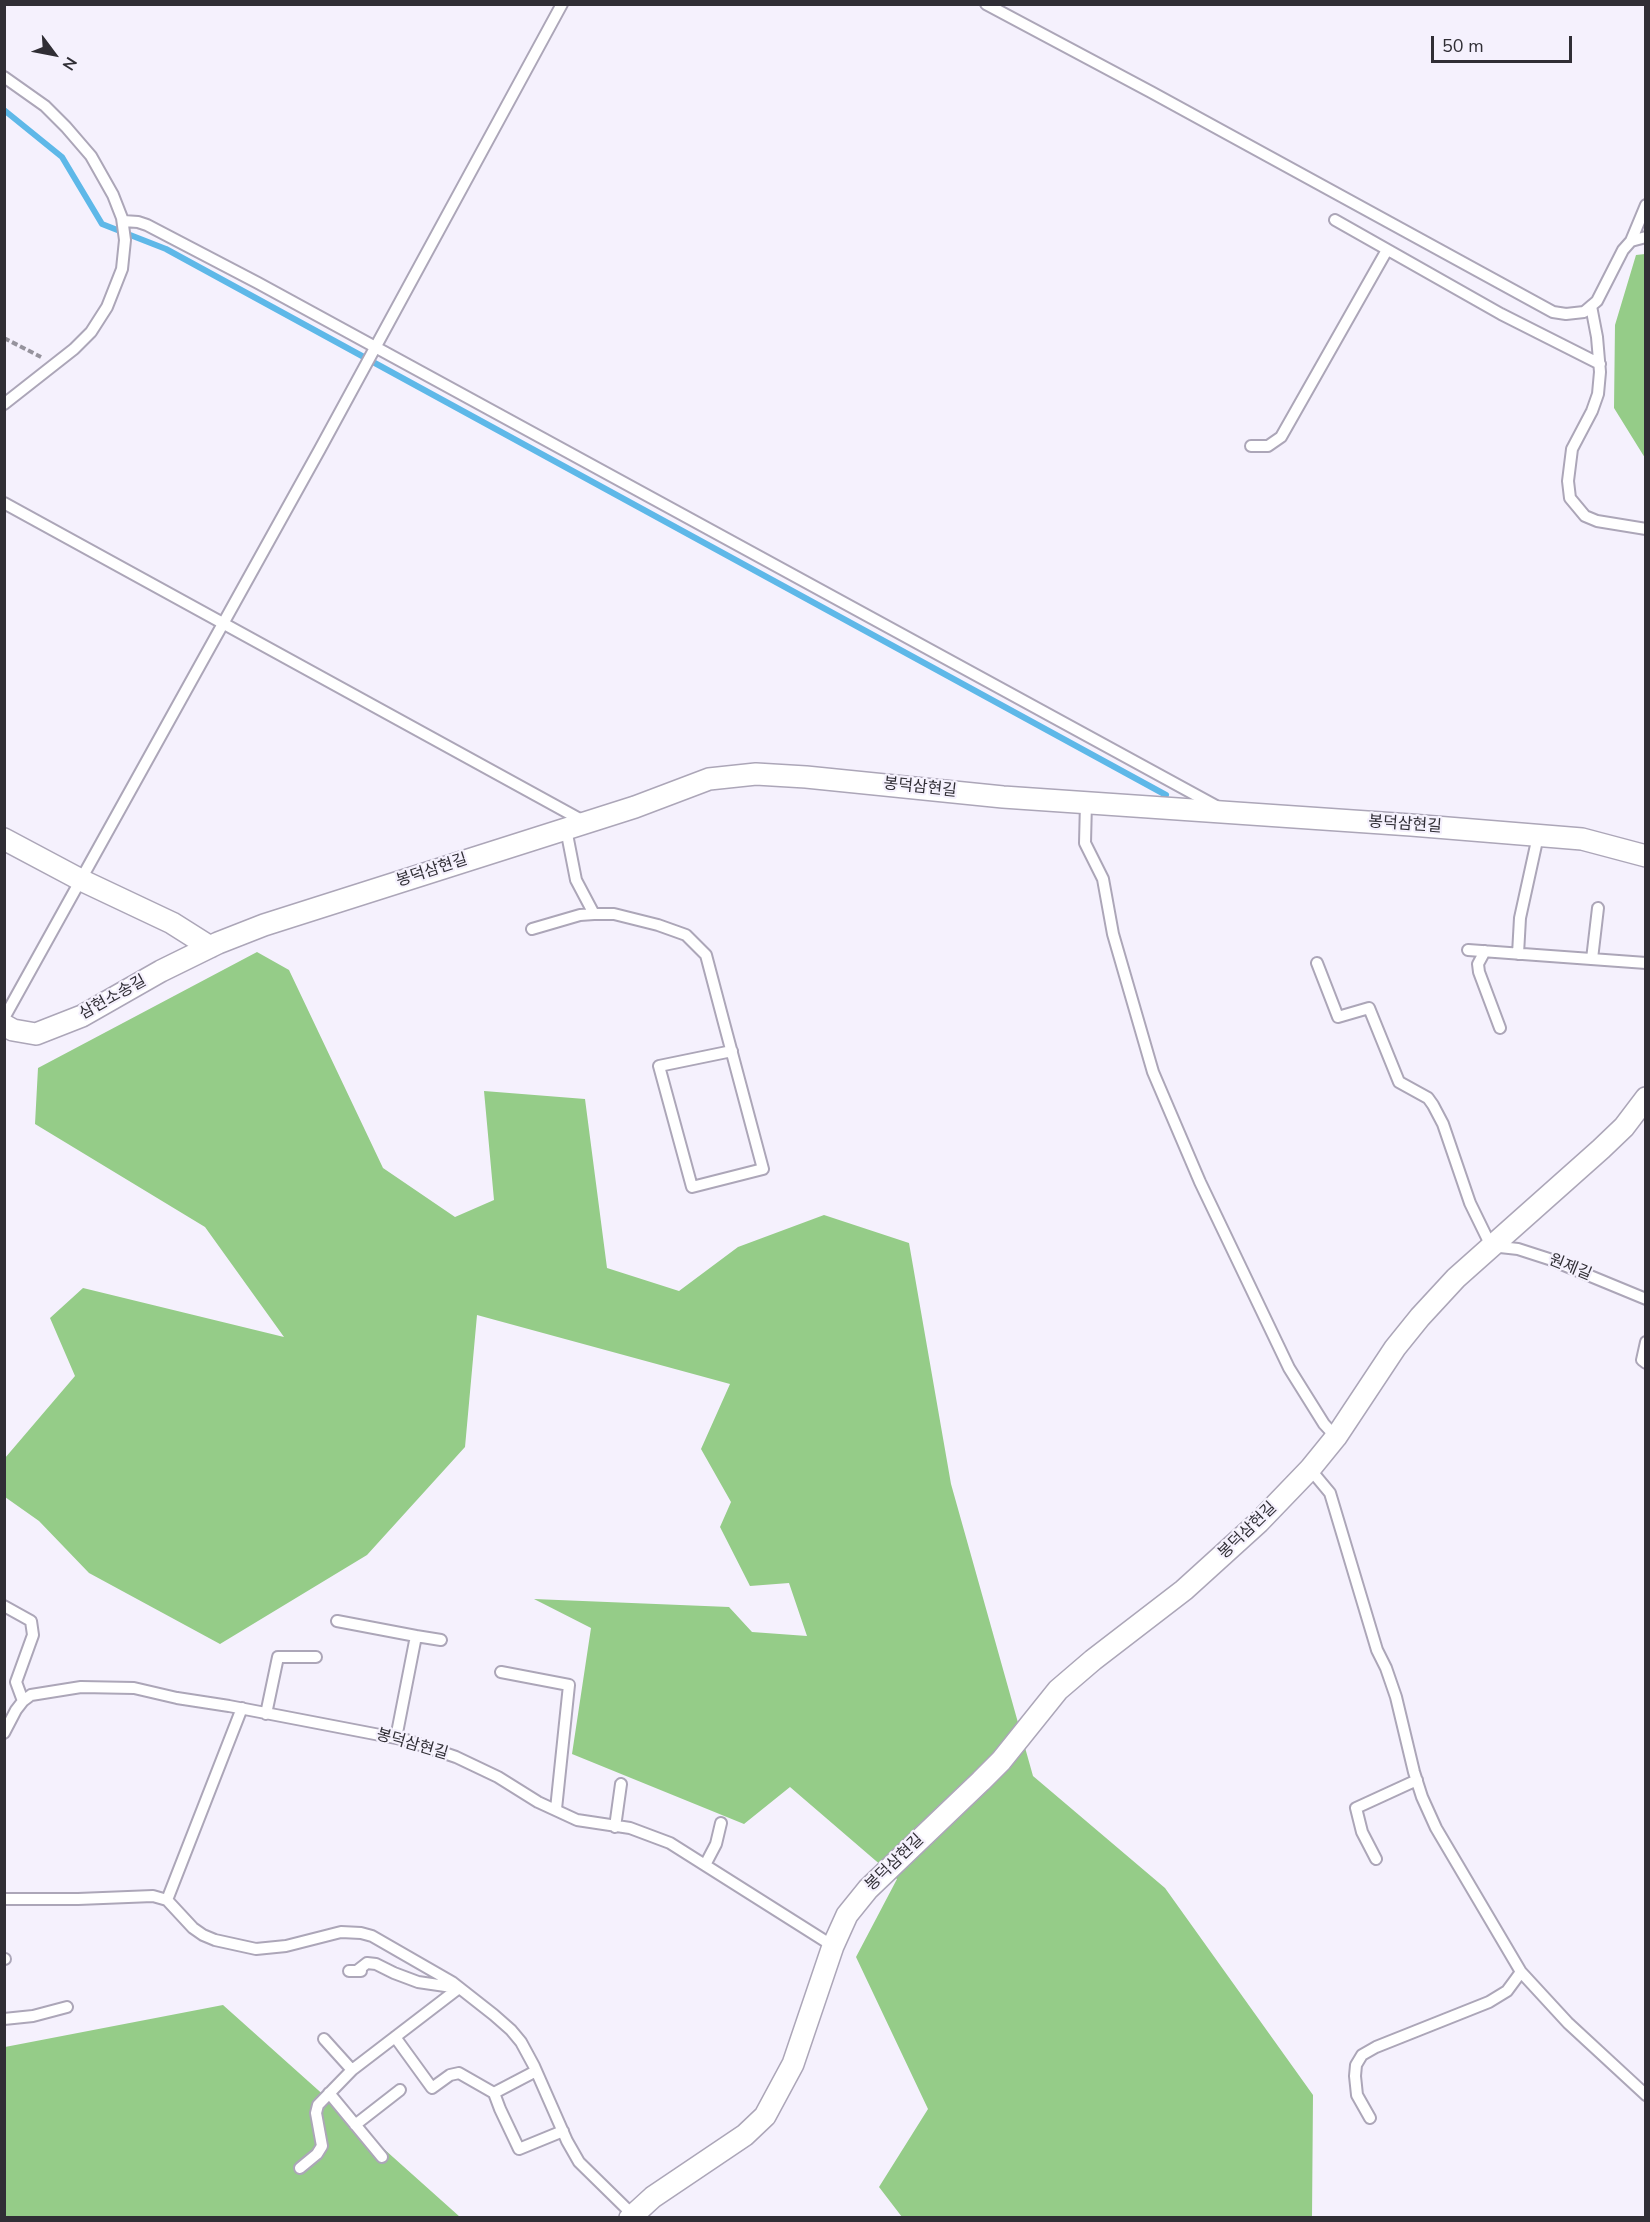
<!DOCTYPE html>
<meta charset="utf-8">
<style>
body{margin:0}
#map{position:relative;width:1650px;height:2222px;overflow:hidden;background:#f5f1fd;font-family:"Nunito Sans",sans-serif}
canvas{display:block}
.frame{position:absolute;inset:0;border:6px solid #302e35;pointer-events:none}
.north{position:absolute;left:24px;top:24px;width:60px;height:60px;-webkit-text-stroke:4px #f5f1fd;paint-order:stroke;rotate:122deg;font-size:16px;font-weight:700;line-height:24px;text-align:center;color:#302e35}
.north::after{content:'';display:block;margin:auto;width:21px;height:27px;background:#302e35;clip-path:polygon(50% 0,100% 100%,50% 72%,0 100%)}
.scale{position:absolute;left:1431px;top:36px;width:141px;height:27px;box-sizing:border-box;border:3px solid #302e35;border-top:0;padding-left:8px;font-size:18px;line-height:21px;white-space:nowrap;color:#302e35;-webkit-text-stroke:4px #f5f1fd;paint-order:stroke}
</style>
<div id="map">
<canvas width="1650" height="2222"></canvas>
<div class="frame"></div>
<div class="north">N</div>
<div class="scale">50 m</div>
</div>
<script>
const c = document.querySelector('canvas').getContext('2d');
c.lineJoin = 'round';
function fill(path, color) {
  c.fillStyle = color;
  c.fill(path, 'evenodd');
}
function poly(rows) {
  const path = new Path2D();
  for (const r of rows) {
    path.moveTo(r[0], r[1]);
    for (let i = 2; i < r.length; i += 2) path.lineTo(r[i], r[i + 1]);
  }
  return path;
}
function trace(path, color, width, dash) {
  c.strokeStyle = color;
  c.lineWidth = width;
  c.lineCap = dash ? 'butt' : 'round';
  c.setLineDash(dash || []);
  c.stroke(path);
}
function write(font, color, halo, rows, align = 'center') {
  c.font = font + ' "Nunito Sans","Noto Sans KR",sans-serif';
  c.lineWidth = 4.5;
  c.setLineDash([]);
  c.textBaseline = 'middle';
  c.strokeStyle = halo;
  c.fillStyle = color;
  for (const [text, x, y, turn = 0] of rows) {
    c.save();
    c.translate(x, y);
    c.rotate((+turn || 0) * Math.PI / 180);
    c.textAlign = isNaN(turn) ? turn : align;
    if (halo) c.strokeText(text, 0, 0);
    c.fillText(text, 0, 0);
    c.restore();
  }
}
const forest = poly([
 [1645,254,1646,254,1645,458,1614,408,1615,325,1636,255],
 [257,952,289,970,383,1168,455,1217,494,1200,484,1091,585,1099,607,1268,679,1291,738,1247,824,1215,909,1243,951,1484,1033,1776,1165,1888,1313,2095,1312,2217,902,2217,879,2187,928,2109,856,1957,897,1879,790,1787,744,1824,572,1754,591,1628,534,1599,729,1607,752,1632,807,1636,789,1583,750,1586,720,1527,731,1502,701,1449,730,1384,477,1315,465,1447,367,1555,220,1644,89,1573,39,1521,5,1497,5,1458,75,1376,50,1318,83,1288,284,1337,205,1227,35,1124,38,1068],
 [223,2005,460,2217,5,2218,5,2047]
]);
const stream = poly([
 [4,110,62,157,102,224,166,249,1166,795]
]);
const path = poly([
 [4,338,41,357]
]);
const service = poly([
 [986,4,1151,92,1553,312,1566,314,1584,312,1597,301,1623,250,1631,241,1646,237],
 [4,77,45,106,66,127,91,156,113,195,122,218,125,240,122,269,107,307,91,332,74,349,4,404],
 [1335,220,1501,314,1600,364],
 [123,221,138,222,147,225,258,283,1216,806],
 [1631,241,1646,205],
 [1591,306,1597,337,1600,372,1598,394,1592,411,1572,449,1568,481,1570,498,1585,516,1597,521,1646,529],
 [1251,446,1268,446,1281,437,1387,250],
 [4,503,585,822],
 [1086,802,1085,843,1103,879,1113,934,1153,1072,1200,1182,1289,1368,1324,1424,1336,1437],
 [566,829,576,880,594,914,614,914,658,925,686,935,706,955,724,1023,763,1169,692,1187,659,1066,732,1051],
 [532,929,580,915,594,914],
 [1468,950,1646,963],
 [1485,951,1478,964,1479,972,1500,1028],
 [1518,954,1520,918,1538,836],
 [1592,959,1598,908],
 [1317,963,1338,1017,1369,1008,1399,1082,1428,1098,1433,1105,1443,1124,1470,1203,1491,1246,1518,1249,1549,1259,1646,1299],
 [4,1018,320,449,562,4],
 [1646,1342,1642,1360,1646,1363],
 [1310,1469,1330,1493,1377,1650,1386,1668,1396,1697,1414,1772,1422,1797,1436,1828,1521,1972,1568,2023,1646,2095],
 [4,1606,31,1621,33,1635,16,1682,23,1701],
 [337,1621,416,1636,396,1738],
 [416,1636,441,1640],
 [501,1672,569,1685,556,1809],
 [266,1714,278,1657,316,1657],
 [4,1733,16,1710,23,1701,31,1695,81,1687,134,1688,177,1698,229,1706,406,1740,456,1757,498,1777,538,1802,577,1820,630,1828,670,1843,833,1946],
 [615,1827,621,1784],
 [1376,1859,1362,1832,1356,1808,1417,1780],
 [705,1865,716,1844,721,1823],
 [4,1899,78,1899,153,1896,167,1900,193,1928,203,1935,215,1940,256,1949,286,1946,341,1932,361,1933,372,1936,452,1982,494,2015,511,2030,521,2042,534,2066,567,2141,579,2162,633,2215],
 [167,1900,242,1708],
 [4,1959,5,1959],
 [349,1971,361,1971,358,1970,367,1963,376,1964,394,1973,418,1982,459,1988],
 [4,2019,33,2016,67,2007],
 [395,2037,432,2088,450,2075,459,2073,494,2093,536,2071],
 [324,2039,352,2070],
 [329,2093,382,2157],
 [494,2093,500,2109,519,2149,563,2131],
 [1370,2118,1357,2095,1355,2076,1356,2065,1362,2055,1376,2047,1489,2002,1507,1991,1521,1972],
 [355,2125,400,2090],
 [300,2168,317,2154,322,2146,316,2113,318,2105,352,2070,459,1988]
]);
const minor = poly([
 [4,839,81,880,172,923,210,947],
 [4,1025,13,1030,36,1034,82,1016,161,971,218,943,264,925,635,807,709,779,756,774,806,777,1003,797,1411,825,1582,839,1646,856],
 [630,2218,653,2197,745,2135,765,2116,793,2064,833,1946,847,1915,868,1889,981,1781,1001,1761,1058,1690,1093,1660,1184,1590,1259,1522,1310,1469,1336,1437,1395,1348,1420,1317,1456,1278,1601,1149,1624,1127,1646,1098]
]);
const streetNames = [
 ["봉덕삼현길",920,788,6],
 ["봉덕삼현길",1405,825,4],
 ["봉덕삼현길",432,871,-18],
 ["삼현소송길",113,998,-29],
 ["원제길",1570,1268,22],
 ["봉덕삼현길",1248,1531,-44],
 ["봉덕삼현길",412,1745,16],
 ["봉덕삼현길",895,1863,-44]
];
fill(forest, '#95cc88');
trace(stream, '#5eb8e8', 6);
trace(service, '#aca6b8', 14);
trace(minor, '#aca6b8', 24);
trace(path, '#96939d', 4, [6, 3]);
trace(service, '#fff', 10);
trace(minor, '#fff', 21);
write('16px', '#302e35', '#f5f1fd', streetNames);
</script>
